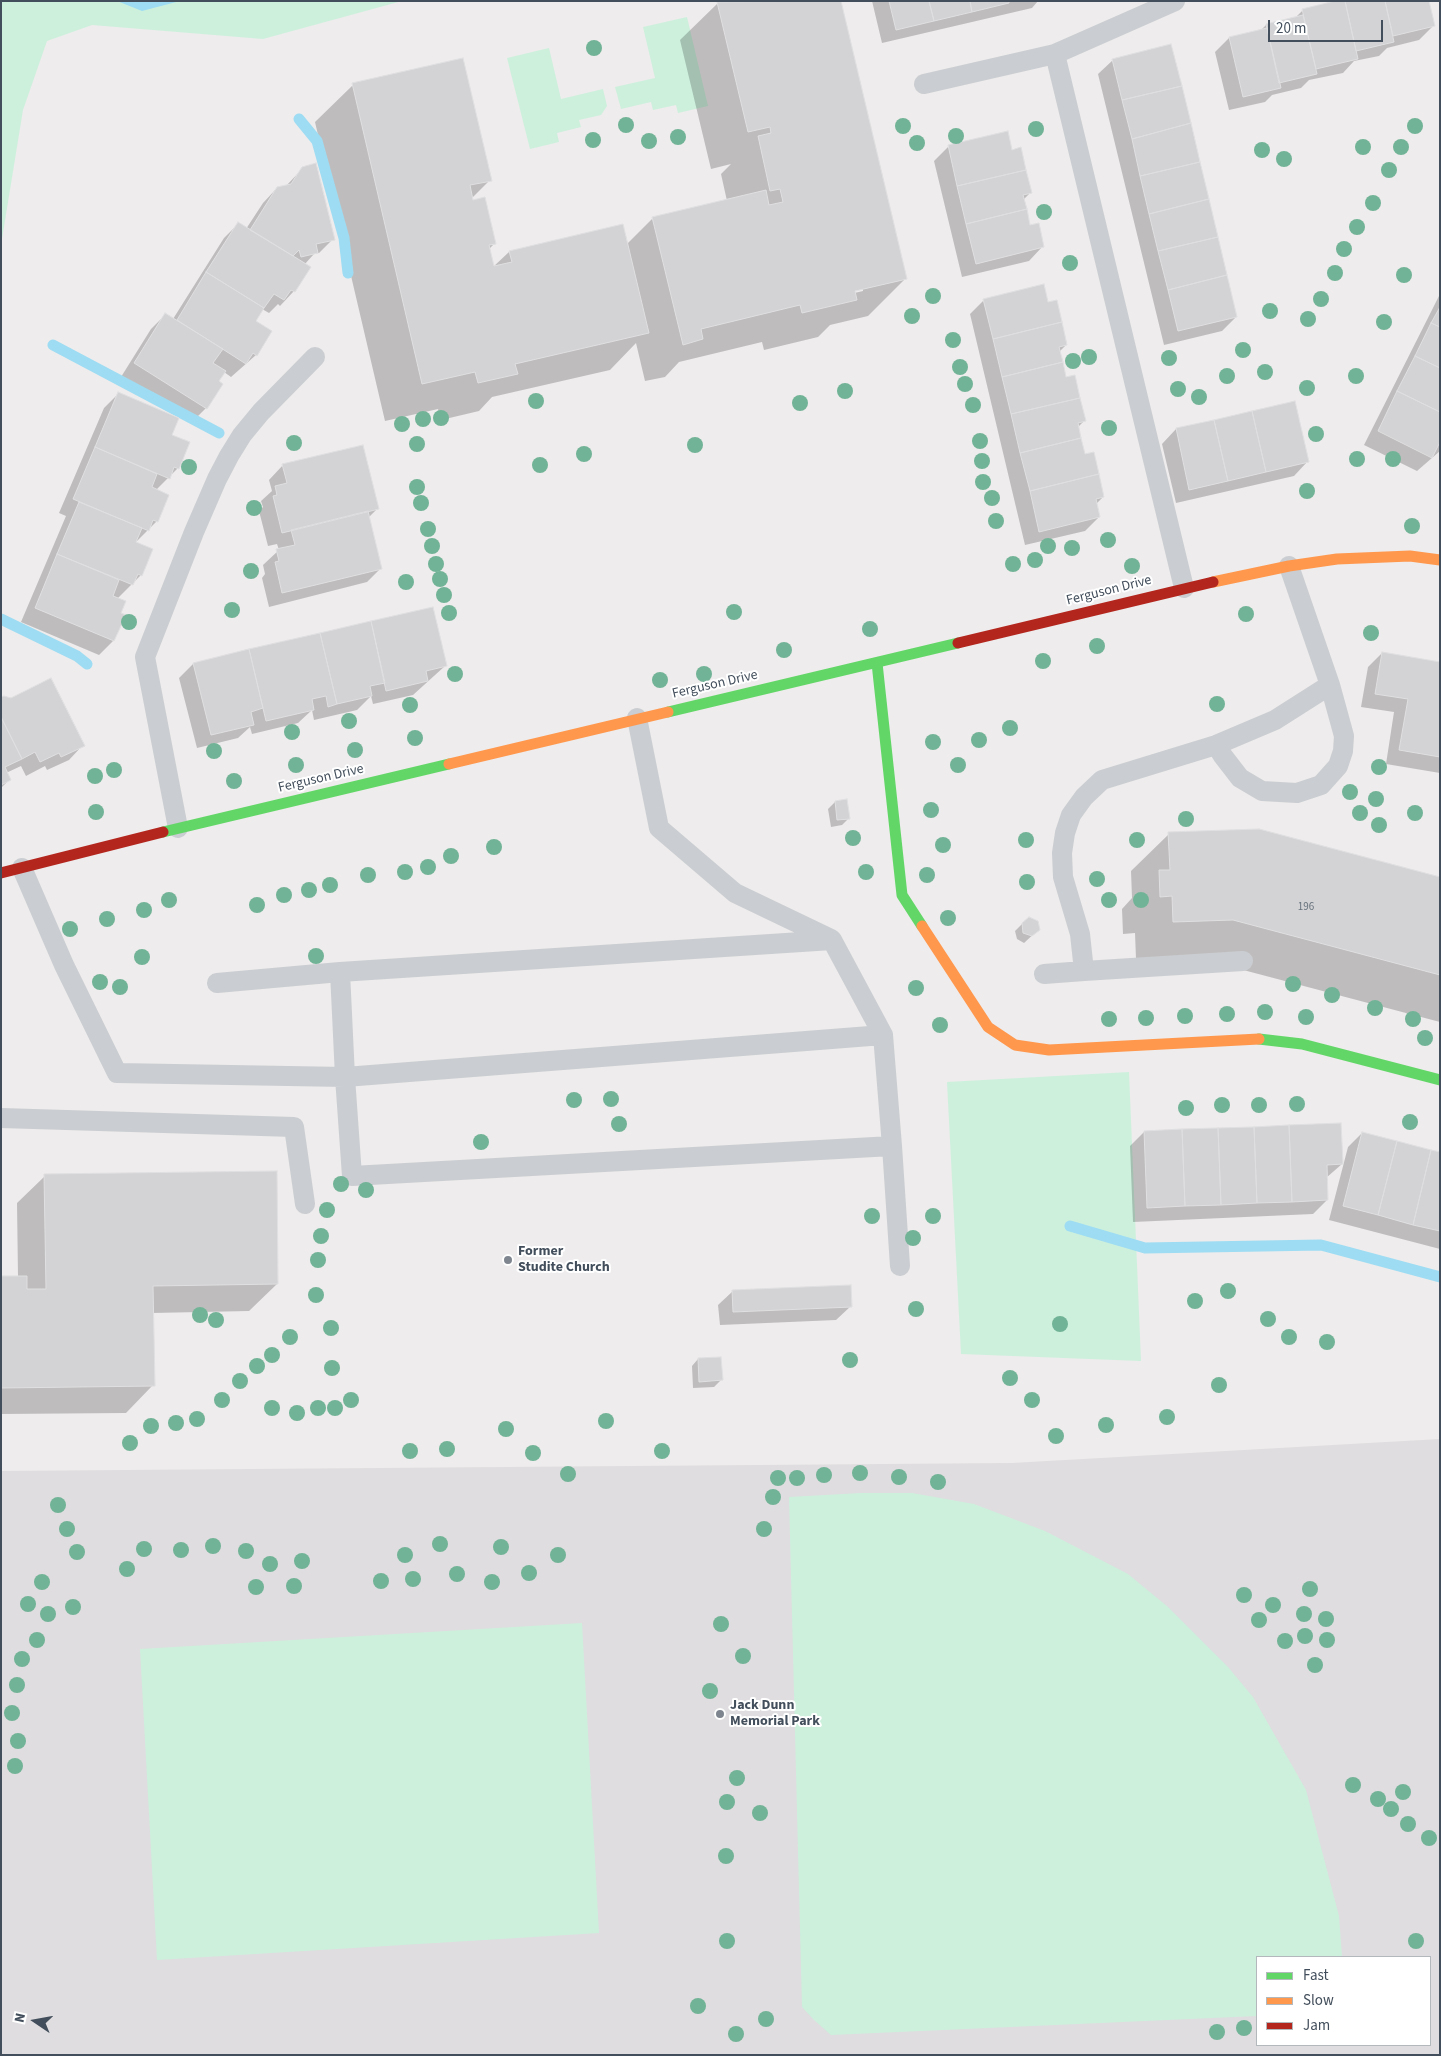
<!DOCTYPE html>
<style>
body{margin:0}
#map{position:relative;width:1441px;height:2056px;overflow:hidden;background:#eeecec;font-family:"Source Sans 3",sans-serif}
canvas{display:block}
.frame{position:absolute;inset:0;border:2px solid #424e5b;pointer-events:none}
.legend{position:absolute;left:1256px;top:1956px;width:175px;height:90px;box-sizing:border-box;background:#fff;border:1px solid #b3b8bd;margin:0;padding:6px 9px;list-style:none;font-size:15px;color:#424e5b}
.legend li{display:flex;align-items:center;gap:10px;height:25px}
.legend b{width:25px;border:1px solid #b3b8bd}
.north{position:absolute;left:10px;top:1996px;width:50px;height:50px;-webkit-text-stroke:4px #fff;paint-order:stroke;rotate:282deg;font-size:14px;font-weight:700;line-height:20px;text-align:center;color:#424e5b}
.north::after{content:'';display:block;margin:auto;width:18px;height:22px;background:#424e5b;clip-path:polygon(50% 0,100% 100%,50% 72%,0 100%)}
.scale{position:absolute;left:1268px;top:20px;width:115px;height:22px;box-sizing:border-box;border:2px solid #424e5b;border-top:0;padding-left:6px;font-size:15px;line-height:18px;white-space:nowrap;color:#424e5b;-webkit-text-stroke:4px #fff;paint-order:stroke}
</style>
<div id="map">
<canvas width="1441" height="2056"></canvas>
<div class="frame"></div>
<ul class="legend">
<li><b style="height:6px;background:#63d668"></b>Fast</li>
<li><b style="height:6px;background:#ff974d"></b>Slow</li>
<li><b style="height:6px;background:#b3261e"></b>Jam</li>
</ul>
<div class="north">N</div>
<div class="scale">20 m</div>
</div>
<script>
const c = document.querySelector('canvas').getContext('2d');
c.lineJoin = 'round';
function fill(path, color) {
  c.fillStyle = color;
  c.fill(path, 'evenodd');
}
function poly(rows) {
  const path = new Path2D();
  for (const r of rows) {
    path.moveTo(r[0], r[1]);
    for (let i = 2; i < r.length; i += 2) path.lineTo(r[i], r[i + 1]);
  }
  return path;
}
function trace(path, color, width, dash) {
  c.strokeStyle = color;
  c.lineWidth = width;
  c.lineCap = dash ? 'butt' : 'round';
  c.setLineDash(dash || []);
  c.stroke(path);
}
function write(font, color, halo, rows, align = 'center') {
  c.font = font + ' "Source Sans 3",sans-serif';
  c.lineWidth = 4;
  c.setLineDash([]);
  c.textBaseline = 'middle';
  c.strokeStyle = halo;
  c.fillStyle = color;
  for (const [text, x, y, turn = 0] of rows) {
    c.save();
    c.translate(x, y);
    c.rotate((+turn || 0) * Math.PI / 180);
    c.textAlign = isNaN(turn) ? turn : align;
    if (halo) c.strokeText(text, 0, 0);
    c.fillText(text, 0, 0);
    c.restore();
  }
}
const education = poly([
 [1440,1439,1440,2055,1,2055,1,1471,1012,1463],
 [1257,1957,1430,1957,1430,2045,1257,2045]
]);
const green = poly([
 [1,1,402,1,263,39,92,25,47,41,23,110,1,245],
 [687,17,708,106,678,113,676,105,653,110,651,102,621,109,615,87,655,78,643,27],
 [549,48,561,99,603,89,607,106,601,115,579,120,581,127,557,133,559,142,530,149,507,58],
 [1129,1072,1141,1361,961,1354,947,1082],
 [861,1493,912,1493,974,1504,1045,1531,1128,1574,1168,1607,1228,1667,1253,1697,1306,1790,1339,1916,1342,1957,1257,1957,1257,2016,831,2035,814,2020,802,2007,789,1497],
 [582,1623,599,1933,157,1960,140,1649]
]);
const water = poly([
 [117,1,180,1,142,11]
]);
const shadow = poly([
 [724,1,840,1,906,278,868,316,830,325,818,337,764,350,762,342,679,362,665,377,645,381,636,343,610,370,492,397,479,411,441,420,438,409,385,421,315,122,353,85,490,180,471,199,495,243,489,249,493,267,509,252,627,244,652,219,727,201,721,174,731,164,711,169,680,40,718,3],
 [863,288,863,291,850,294,849,292],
 [872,1,1038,1,1032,8,882,43],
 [1334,1,1428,1,1433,26,1419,40,1387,48,1379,56,1354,61,1343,73,1309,80,1301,88,1272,95,1265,102,1229,110,1215,52,1229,38,1260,31,1266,25,1294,19,1303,10],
 [1113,60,1236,317,1222,331,1164,345,1098,74],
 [948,147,1011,151,1030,193,1023,200,1029,227,1043,246,1029,261,962,277,934,161],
 [303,168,333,239,319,253,314,254,304,265,309,268,294,291,280,306,278,304,269,313,262,309,254,321,256,355,231,377,224,372,217,382,206,408,192,422,121,377,151,329,165,315,173,319,224,238,238,224,246,229,263,203,277,188,286,186],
 [1440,294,1440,451,1417,471,1364,445],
 [984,300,1048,303,1066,345,1059,352,1065,379,1084,421,1077,428,1084,456,1103,497,1096,504,1099,517,1085,531,1025,545,970,314],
 [118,394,171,436,178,468,156,490,157,521,135,543,141,575,117,599,119,613,124,615,113,641,99,655,21,622,66,516,59,513,104,408],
 [1176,429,1308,461,1294,476,1176,503,1162,444],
 [283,465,377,509,368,518,381,568,367,582,269,607,262,578,265,574,263,565,279,550,277,544,268,546,259,511,263,507,261,501,272,491,269,480],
 [1382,653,1440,663,1440,773,1386,764,1394,712,1361,707,1368,667],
 [193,664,445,666,413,695,373,704,371,696,357,710,314,720,312,710,298,723,252,734,250,727,238,738,197,748,179,678],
 [1,699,83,745,69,760,47,770,45,766,26,776,21,766,6,773,10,779,1,788],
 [835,802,849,818,842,825,831,827,828,809],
 [1169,834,1440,878,1440,1022,1194,957,1136,959,1135,933,1123,934,1122,909,1132,898,1131,871],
 [1022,924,1038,930,1024,943,1017,939,1015,931],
 [1144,1132,1342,1164,1326,1178,1327,1200,1313,1214,1133,1222,1130,1146],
 [1362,1133,1440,1153,1440,1249,1329,1220,1348,1147],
 [45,1176,277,1284,249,1311,152,1313,153,1385,126,1413,1,1414,1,1278,18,1277,17,1203],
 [733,1291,851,1306,836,1320,720,1325,718,1305],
 [698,1359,721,1380,714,1387,693,1388,692,1366]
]);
const stream = poly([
 [299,119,317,141,344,238,348,273],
 [53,345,219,433],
 [1,619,77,656,87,664],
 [1070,1226,1145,1248,1321,1245,1440,1277]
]);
const building = poly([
 [841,1,907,279,855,291,857,300,802,313,800,305,701,329,703,339,683,345,652,217,766,190,769,205,783,202,780,189,770,191,758,136,771,133,770,127,748,132,717,2,841,1],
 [889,1,929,1,934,21,896,30,889,1],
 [929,1,970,1,972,12,934,21,929,1],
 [970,1,1009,1,1009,3,972,12,970,1],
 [1335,1,1345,1,1358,59,1316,69,1302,9,1335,1],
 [1345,1,1385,1,1394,42,1356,51,1345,1],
 [1385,1,1429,1,1435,26,1393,36,1385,1],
 [1303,15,1317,74,1279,83,1266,24,1303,15],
 [1267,28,1281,88,1243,97,1229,37,1267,28],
 [1171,44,1182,86,1122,100,1112,59,1171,44],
 [463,58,492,181,470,185,473,200,485,197,496,244,489,245,494,266,512,262,509,251,623,224,649,333,515,364,518,374,478,383,475,372,422,384,352,83,463,58],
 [1182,86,1191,123,1132,139,1122,100,1182,86],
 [1191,123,1200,162,1140,176,1132,139,1191,123],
 [1008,131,1012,150,1021,147,1026,170,957,186,948,145,1008,131],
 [1200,162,1209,199,1149,214,1140,176,1200,162],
 [316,163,335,240,316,244,318,253,301,257,299,250,293,256,250,230,277,187,291,184,302,167,316,163],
 [1026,170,1032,193,1023,195,1027,209,966,224,957,186,1026,170],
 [1209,199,1218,237,1158,251,1149,214,1209,199],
 [1027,209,1030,225,1039,223,1044,247,976,264,966,224,1027,209],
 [238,222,311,267,295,292,291,290,284,300,274,294,264,308,206,272,238,222],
 [1218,237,1227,275,1168,290,1158,251,1218,237],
 [206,272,264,308,256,321,272,331,257,356,253,353,246,364,177,320,206,272],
 [1227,275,1237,317,1178,331,1168,290,1227,275],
 [1044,284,1048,302,1057,300,1062,322,993,339,983,299,1044,284],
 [1440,307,1440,327,1431,323,1440,307],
 [165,313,223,349,213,363,226,371,219,381,223,384,207,409,134,363,165,313],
 [1062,322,1067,345,1059,347,1063,362,1002,377,993,339,1062,322],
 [1431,323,1440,327,1440,368,1415,356,1431,323],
 [1415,356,1440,368,1440,412,1397,391,1415,356],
 [1063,362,1066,377,1075,375,1080,398,1011,414,1002,377,1063,362],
 [1397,391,1440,412,1440,442,1432,458,1378,431,1397,391],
 [118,392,179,418,172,435,190,442,179,469,174,467,170,479,95,447,118,392],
 [1080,398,1086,421,1078,423,1081,438,1020,453,1011,414,1080,398],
 [1295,401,1309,462,1266,472,1252,411,1295,401],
 [1252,411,1266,472,1228,481,1214,420,1252,411],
 [1214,420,1228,481,1189,490,1176,428,1214,420],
 [1081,438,1085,454,1094,452,1099,474,1030,491,1020,453,1081,438],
 [363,445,379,509,282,533,273,496,277,495,275,486,287,483,282,464,363,445],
 [95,447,157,474,152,487,169,495,158,522,153,520,149,531,73,499,95,447],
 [1099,474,1104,497,1096,499,1100,517,1039,532,1030,491,1099,474],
 [79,502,142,528,136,542,153,549,142,576,138,574,133,585,57,554,79,502],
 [368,511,382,569,282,593,275,562,279,561,276,549,295,545,291,530,368,511],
 [57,554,119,580,113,596,126,601,121,613,126,615,114,641,35,608,57,554],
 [433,607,447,666,426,671,428,681,386,691,371,621,433,607],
 [371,621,385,683,370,686,372,696,337,704,320,633,371,621],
 [320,633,337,704,328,707,326,696,312,699,314,710,266,721,249,649,320,633],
 [249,649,263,708,251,712,254,725,211,735,193,663,249,649],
 [1382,652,1440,662,1440,757,1399,750,1408,699,1375,694,1382,652],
 [51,678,85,746,61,757,59,753,40,762,35,752,22,759,1,717,1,697,4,696,11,698,51,678],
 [1,717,22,759,5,767,11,780,1,785,1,717],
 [847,799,850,819,837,820,835,801,847,799],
 [1259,829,1440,877,1440,975,1233,920,1173,922,1172,896,1160,897,1159,870,1170,870,1168,832,1259,829],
 [1029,917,1038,921,1040,930,1032,936,1023,933,1022,923,1029,917],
 [1341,1123,1343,1164,1327,1165,1328,1200,1292,1202,1289,1125,1341,1123],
 [1289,1125,1292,1202,1257,1203,1254,1127,1289,1125],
 [1254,1127,1257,1203,1221,1205,1218,1128,1254,1127],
 [1218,1128,1221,1205,1185,1206,1182,1129,1218,1128],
 [1182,1129,1185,1206,1147,1208,1144,1131,1182,1129],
 [1362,1132,1397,1141,1378,1215,1343,1206,1362,1132],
 [1397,1141,1431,1150,1413,1225,1378,1215,1397,1141],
 [1431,1150,1440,1152,1440,1231,1413,1225,1431,1150],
 [277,1171,278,1284,153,1286,155,1386,1,1388,1,1276,27,1276,27,1289,46,1289,44,1174,277,1171],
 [851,1285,852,1307,733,1312,732,1290,851,1285],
 [721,1357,723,1380,699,1382,698,1358,721,1357]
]);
const lane = poly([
 [1055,54,1184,588],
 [924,84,1055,54,1175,1],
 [637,718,659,828,735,893,831,939],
 [1216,745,1223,756,1240,778,1262,791,1297,793,1321,785,1338,766,1343,751,1344,736,1330,685],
 [178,828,145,657,194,532,217,479,229,456,242,435,261,412,315,357],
 [22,868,64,965,117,1073,345,1077,352,1176,892,1146,883,1035,345,1077,340,972,832,940,883,1035],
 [1243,961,1084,971,1080,934,1063,877,1062,853,1065,833,1071,815,1084,797,1102,780,1216,745,1275,720,1330,685,1289,566],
 [1044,974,1084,971],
 [217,983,340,972],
 [1,1118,294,1127,305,1204],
 [892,1146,900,1266]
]);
const fast = poly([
 [877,663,902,895,922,926],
 [668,712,958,643],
 [163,832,449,764],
 [1259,1039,1302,1044,1440,1080]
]);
const slow = poly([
 [1213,582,1289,566,1337,559,1410,556,1440,560],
 [449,764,668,712],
 [922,926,988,1027,1015,1045,1049,1050,1259,1039]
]);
const jam = poly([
 [958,643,1213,582],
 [1,873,163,832]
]);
const trees = [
 [594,48],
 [626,125],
 [903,126],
 [1415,126],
 [1036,129],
 [956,136],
 [678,137],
 [593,140],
 [649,141],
 [917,143],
 [1363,147],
 [1401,147],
 [1262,150],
 [1284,159],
 [1389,170],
 [1373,203],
 [1044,212],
 [1357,227],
 [1344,249],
 [1070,263],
 [1335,273],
 [1404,275],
 [933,296],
 [1321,299],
 [1270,311],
 [912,316],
 [1308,319],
 [1384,322],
 [953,340],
 [1243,350],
 [1089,357],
 [1169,358],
 [1073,361],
 [960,367],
 [1265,372],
 [1227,376],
 [1356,376],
 [965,384],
 [1307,388],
 [1178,389],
 [845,391],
 [1199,397],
 [536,401],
 [800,403],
 [973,405],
 [441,418],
 [423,419],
 [402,424],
 [1109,428],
 [1316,434],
 [980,441],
 [294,443],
 [417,444],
 [695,445],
 [584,454],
 [1357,459],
 [1393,459],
 [982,461],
 [540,465],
 [189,467],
 [983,482],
 [417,487],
 [1307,491],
 [992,498],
 [421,503],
 [254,508],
 [996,521],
 [1412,526],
 [428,529],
 [1108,540],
 [432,546],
 [1048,546],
 [1072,548],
 [1035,560],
 [436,564],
 [1013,564],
 [1132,566],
 [251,571],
 [440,579],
 [406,582],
 [444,595],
 [232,610],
 [734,612],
 [449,613],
 [1246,614],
 [129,622],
 [870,629],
 [1371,633],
 [1097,646],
 [784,650],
 [1043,661],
 [455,674],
 [704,674],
 [660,680],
 [1217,704],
 [410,705],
 [349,721],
 [1010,728],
 [292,732],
 [415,738],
 [979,740],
 [933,742],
 [355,750],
 [214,751],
 [296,765],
 [958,765],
 [1379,767],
 [114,770],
 [95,776],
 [234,781],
 [1350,792],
 [1376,799],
 [931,810],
 [96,812],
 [1360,813],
 [1415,813],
 [1186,819],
 [1379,825],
 [853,838],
 [1026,840],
 [1137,840],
 [943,845],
 [494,847],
 [451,856],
 [428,867],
 [405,872],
 [866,872],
 [368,875],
 [927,875],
 [1097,879],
 [1027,882],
 [330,885],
 [309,890],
 [284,895],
 [169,900],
 [1109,900],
 [1141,900],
 [257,905],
 [144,910],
 [948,918],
 [107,919],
 [70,929],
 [316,956],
 [142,957],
 [100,982],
 [1293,984],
 [120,987],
 [916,988],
 [1332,995],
 [1375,1008],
 [1265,1012],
 [1227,1014],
 [1185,1016],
 [1306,1017],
 [1146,1018],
 [1109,1019],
 [1413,1019],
 [940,1025],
 [1425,1038],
 [611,1099],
 [574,1100],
 [1297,1104],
 [1222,1105],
 [1259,1105],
 [1186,1108],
 [1410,1122],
 [619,1124],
 [481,1142],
 [341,1184],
 [366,1190],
 [327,1210],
 [872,1216],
 [933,1216],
 [321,1236],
 [913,1238],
 [318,1260],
 [1228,1291],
 [316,1295],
 [1195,1301],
 [916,1309],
 [200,1315],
 [1268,1319],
 [216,1320],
 [1060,1324],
 [331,1328],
 [290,1337],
 [1289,1337],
 [1327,1342],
 [272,1355],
 [850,1360],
 [257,1366],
 [332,1368],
 [1010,1378],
 [240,1381],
 [1219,1385],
 [222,1400],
 [351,1400],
 [1032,1400],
 [272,1408],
 [318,1408],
 [335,1408],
 [297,1413],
 [1167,1417],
 [197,1419],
 [606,1421],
 [176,1423],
 [1106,1425],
 [151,1426],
 [506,1429],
 [1056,1436],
 [130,1443],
 [447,1449],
 [410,1451],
 [662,1451],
 [533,1453],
 [860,1473],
 [568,1474],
 [824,1475],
 [899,1477],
 [778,1478],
 [797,1478],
 [938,1482],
 [773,1497],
 [58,1505],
 [67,1529],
 [764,1529],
 [440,1544],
 [213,1546],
 [501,1547],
 [144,1549],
 [181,1550],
 [246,1551],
 [77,1552],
 [405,1555],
 [558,1555],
 [302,1561],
 [270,1564],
 [127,1569],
 [529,1573],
 [457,1574],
 [413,1579],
 [381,1581],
 [42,1582],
 [492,1582],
 [294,1586],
 [256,1587],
 [1310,1589],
 [1244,1595],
 [28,1604],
 [1273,1605],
 [73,1607],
 [48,1614],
 [1304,1614],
 [1326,1619],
 [1259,1620],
 [721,1624],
 [1305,1636],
 [37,1640],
 [1327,1640],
 [1285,1641],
 [743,1656],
 [22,1659],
 [1315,1665],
 [17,1685],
 [710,1691],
 [12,1713],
 [18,1741],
 [15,1766],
 [737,1778],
 [1353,1785],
 [1403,1792],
 [1378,1799],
 [727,1802],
 [1391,1809],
 [760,1813],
 [1408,1824],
 [1429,1838],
 [726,1856],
 [727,1941],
 [1416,1941],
 [698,2006],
 [766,2019],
 [1244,2028],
 [1217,2032],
 [736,2034]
];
const markers = [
 [508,1260,5,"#7e858e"],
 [720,1714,5,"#7e858e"]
];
const numberNames = [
 ["196",1306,908]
];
const streetNames = [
 ["Ferguson Drive",1109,591,-14],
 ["Ferguson Drive",715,685,-13],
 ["Ferguson Drive",321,779,-13]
];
const poiNames = [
 ["Former",518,1252],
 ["Studite Church",518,1268],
 ["Jack Dunn",730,1706],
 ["Memorial Park",730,1722]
];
fill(education, '#dfdddf');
fill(green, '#cdf0dd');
fill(water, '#9ddcf3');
fill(shadow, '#0003');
trace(stream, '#9ddcf3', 11);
fill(building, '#d3d3d5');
trace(building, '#dfdee0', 1);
trace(lane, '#cacdd1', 20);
trace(fast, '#63d668', 11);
trace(slow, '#ff974d', 11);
trace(jam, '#b3261e', 11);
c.fillStyle = '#71b396';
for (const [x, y] of trees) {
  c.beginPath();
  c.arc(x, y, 8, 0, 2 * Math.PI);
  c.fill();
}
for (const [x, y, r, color] of markers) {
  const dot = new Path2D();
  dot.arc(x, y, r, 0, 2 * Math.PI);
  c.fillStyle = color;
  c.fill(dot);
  trace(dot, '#fff', 2);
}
write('11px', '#68727c', null, numberNames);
write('14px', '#424e5b', '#fff', streetNames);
write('bold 14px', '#424e5b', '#fff', poiNames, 'left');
</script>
